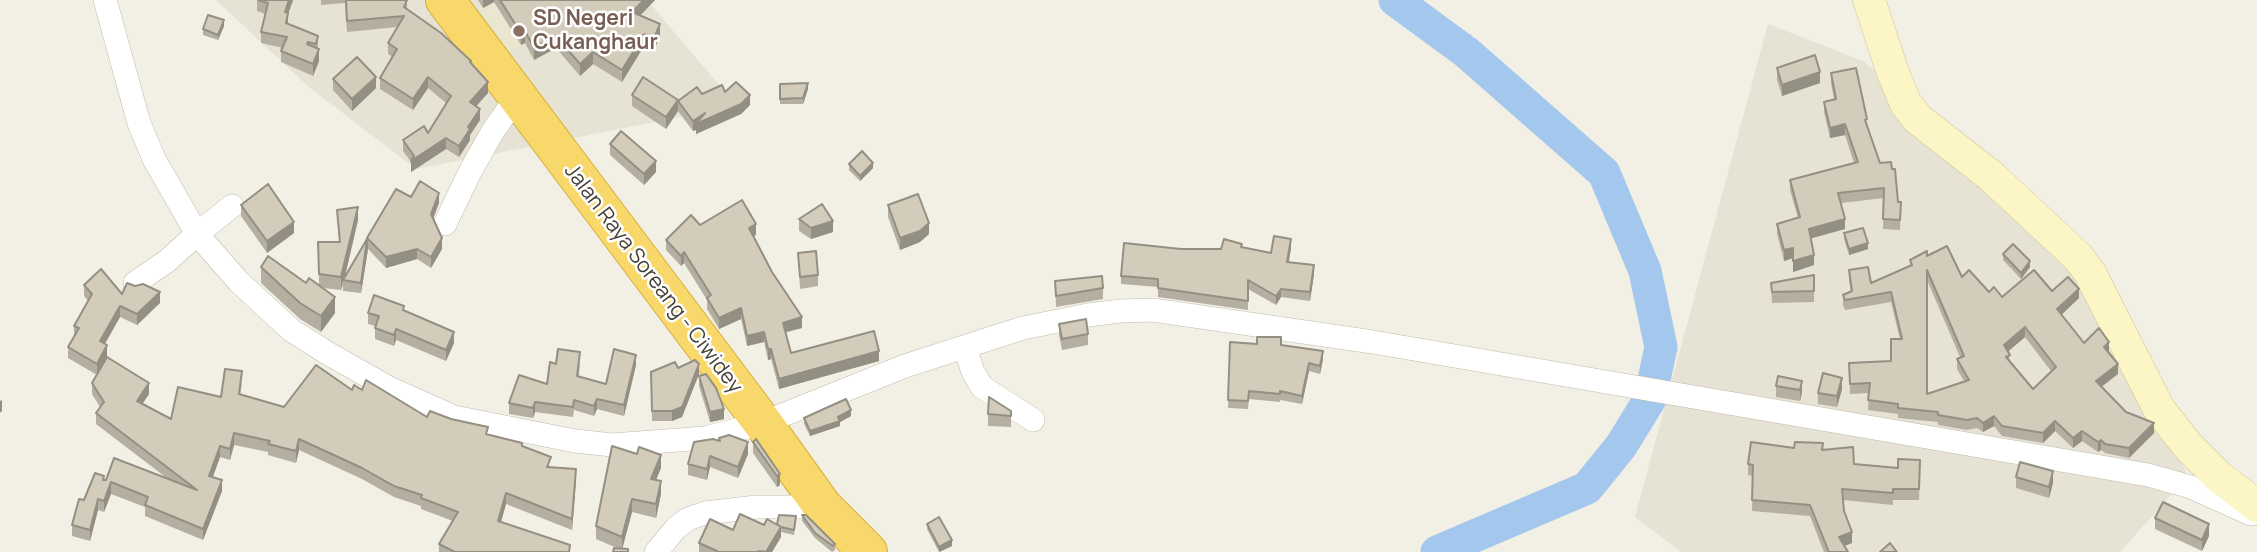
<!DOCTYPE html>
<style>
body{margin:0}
canvas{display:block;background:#f2f0e5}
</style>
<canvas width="2257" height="552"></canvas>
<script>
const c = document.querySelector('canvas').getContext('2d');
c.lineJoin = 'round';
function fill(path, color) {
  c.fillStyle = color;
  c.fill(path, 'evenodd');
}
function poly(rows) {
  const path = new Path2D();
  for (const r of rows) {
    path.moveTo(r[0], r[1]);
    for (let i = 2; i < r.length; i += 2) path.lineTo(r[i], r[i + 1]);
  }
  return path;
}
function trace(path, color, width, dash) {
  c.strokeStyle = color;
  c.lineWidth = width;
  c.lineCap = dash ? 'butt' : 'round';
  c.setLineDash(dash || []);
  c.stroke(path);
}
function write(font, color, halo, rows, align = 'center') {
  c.font = font + ' Manrope,sans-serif';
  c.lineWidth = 5;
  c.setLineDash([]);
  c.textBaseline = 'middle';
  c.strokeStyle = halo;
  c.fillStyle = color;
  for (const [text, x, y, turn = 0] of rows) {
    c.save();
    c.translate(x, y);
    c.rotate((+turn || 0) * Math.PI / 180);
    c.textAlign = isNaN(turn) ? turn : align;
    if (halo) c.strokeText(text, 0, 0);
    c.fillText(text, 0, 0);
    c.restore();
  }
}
const residential = poly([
 [216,0,647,0,737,106,416,169,310,88],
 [1768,24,1863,61,2077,238,2188,476,2120,552,1681,552,1635,517]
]);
const education = poly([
 [492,0,575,0,580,9,508,53,479,9]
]);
const river = poly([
 [1395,0,1466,52,1604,173,1645,271,1661,347,1650,399,1621,446,1587,488,1437,552]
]);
const street = poly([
 [105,0,139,123,154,159,197,234,232,206],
 [445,224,471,170,493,131,517,97],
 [135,283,167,261,197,234,239,282,291,330,329,354,389,388,454,417,575,441,612,445,705,438,763,423,905,366,1023,328,1088,315,1121,311,1153,310,1373,342,2148,475,2191,487,2251,514],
 [965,347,973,372,982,387,1033,420],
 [656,552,676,528,688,519,705,513,757,507,823,507]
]);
const secondary = poly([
 [1869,0,1892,70,1906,104,1918,119,1991,176,2078,257,2090,273,2159,409,2188,446,2218,476,2257,506]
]);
const highway = poly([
 [445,0,765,426,823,507,868,552]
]);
const wall = poly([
 [257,0,293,0,288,14,288,24,318,36,318,49,319,61,313,76,281,62,281,51,283,48,261,43,261,32,265,14,257,11],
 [321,0,407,0,407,9,471,64,488,93,476,106,480,120,470,135,470,140,459,157,446,149,411,172,411,162,403,151,403,140,428,133,446,103,428,88,413,110,380,89,380,78,393,57,388,54,388,43,397,27,347,32,345,3,321,5],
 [478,0,655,0,640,16,660,36,654,50,644,46,622,82,593,64,580,76,556,48,534,60,525,43,521,45,494,2,483,8],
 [224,26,218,40,203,35,203,29],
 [1777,68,1820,83,1782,96,1777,80],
 [1831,73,1867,125,1880,163,1898,202,1901,202,1900,230,1883,229,1884,198,1841,203,1845,229,1811,238,1814,265,1793,272,1793,258,1784,261,1777,234,1777,224,1798,218,1790,190,1790,180,1854,163,1845,135,1830,138,1824,112,1824,102,1834,99,1831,83],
 [333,79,376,88,352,111,333,90],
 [780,84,808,89,803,104,780,104],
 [725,92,750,105,741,114,696,134,696,130,693,131,678,111,666,129,632,106,632,95,678,101,702,94],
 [610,144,656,172,644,185,610,155],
 [849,164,873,168,860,181,849,170],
 [411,197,439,203,433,219,442,249,431,268,417,259,386,268,368,249,361,293,343,291,343,285,341,290,323,288,335,313,321,332,300,319,261,283,261,267,306,283,319,285,318,242,339,242,337,210,358,220,344,277,367,239],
 [241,205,294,233,267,253,241,216],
 [888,205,929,234,920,242,900,250,888,217],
 [799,219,833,232,811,239,799,231],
 [700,225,756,235,753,236,802,328,785,332,791,353,879,361,779,389,771,359,768,360,764,342,747,346,741,319,719,329,707,309,707,300,684,263,681,266,666,250,666,240],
 [1844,233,1868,249,1849,255,1844,239],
 [1242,247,1271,253,1291,248,1289,262,1314,274,1310,301,1281,297,1276,305,1248,289,1248,310,1158,297,1158,287,1121,284,1121,276,1181,249,1221,249],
 [798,253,818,275,818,286,800,289],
 [2003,254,2030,267,2021,279,2003,260],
 [1927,256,1989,292,2002,297,2052,291,2079,298,2061,315,2084,343,2109,352,2109,353,2118,374,2101,387,2126,412,2154,433,2129,458,2105,453,2101,450,2098,452,2082,441,2073,448,2055,431,2043,443,2002,436,1994,426,1983,432,1977,428,1967,430,1938,425,1938,422,1898,418,1898,414,1868,410,1869,393,1850,394,1849,363,1891,361,1900,339,1891,302,1845,310,1843,305,1843,295,1851,292,1849,280,1849,270,1871,283,1910,266,1910,260],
 [1927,280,1960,357,1957,359,1957,369,1964,381,1927,394],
 [2025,337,2051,371,2033,389,2010,362,2008,351],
 [1814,275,1814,302,1772,303,1771,283],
 [1055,281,1103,288,1103,299,1056,307],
 [84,285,160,303,137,325,120,317,105,344,107,356,97,375,68,358,68,347,74,337,74,326,88,301,84,296],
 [404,311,454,343,446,361,396,340,394,346,375,339,375,326,368,324,368,313],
 [1059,324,1088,334,1088,345,1062,350,1059,335],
 [1230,342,1281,345,1323,359,1320,374,1309,371,1302,404,1280,400,1280,402,1249,399,1248,409,1228,408],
 [580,363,579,376,606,384,636,365,624,416,597,409,594,416,574,410,573,417,535,412,533,418,509,414,509,403,547,384,556,364],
 [678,368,699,374,682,417,672,421,652,421,651,372],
 [699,376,724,419,710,422,699,386],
 [1802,381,1802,392,1800,401,1776,397,1776,386],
 [92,383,149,394,142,404,171,419,221,397,242,383,240,395,284,407,352,390,362,390,427,417,522,446,551,467,576,480,572,530,506,504,501,522,570,552,439,552,439,544,453,521,421,509,421,506,394,497,362,479,299,450,296,463,268,455,268,452,234,445,230,460,220,457,213,477,222,491,203,540,145,516,145,507,111,494,104,512,98,510,90,541,72,536,72,525,84,500,104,480,168,479,96,424,96,413,100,407,92,394],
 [1842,389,1837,407,1818,404,1818,393],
 [1011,411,1011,427,988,426,988,414],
 [851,416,840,422,840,426,810,436,804,424,804,418],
 [719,438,748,454,738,478,710,467,707,480,688,475,688,464,719,441],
 [753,442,780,474,780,485,777,487,753,453],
 [1794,448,1823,450,1854,464,1898,468,1920,460,1919,500,1893,500,1893,505,1843,500,1844,511,1852,543,1844,546,1848,552,1824,552,1810,516,1752,511,1753,476,1748,475,1748,464],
 [661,468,656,480,661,494,656,518,632,512,622,548,617,548,596,539,596,526],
 [2016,477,2053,483,2049,498,2016,488],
 [802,515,835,544,835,550,832,552,815,538,802,521],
 [2155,518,2209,536,2202,551,2155,529],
 [796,521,794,535,781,532,781,537,772,552,699,552,699,543,764,525,777,524],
 [927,524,952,546,939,552,927,529]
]);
const shadedWall = poly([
 [289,0,293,0,288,14,288,24,286,34,285,12],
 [483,0,494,0,494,2,483,8],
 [644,0,655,0,632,24,632,12],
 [224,20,224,26,218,40,218,35],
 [660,24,660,36,654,50,654,38],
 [525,31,525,43,521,45,521,33],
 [644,34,644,46,622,82,622,70],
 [556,36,556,48,534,60,534,48],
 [319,49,319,61,313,76,313,64],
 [593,52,593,64,580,76,580,64],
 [1820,72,1820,83,1782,96,1782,85],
 [376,77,376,88,352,111,352,99],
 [428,77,428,88,413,110,413,99],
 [488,82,488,93,470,113,470,102],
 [808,83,808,89,803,104,803,98],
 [750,95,750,105,741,114,696,134,696,130,693,131,693,121,705,113],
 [678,100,678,111,666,129,666,117],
 [480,109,480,120,470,135,470,140,459,157,459,146,468,127],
 [1845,124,1845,135,1830,138,1830,128],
 [446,138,446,149,411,172,411,161],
 [656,161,656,172,644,185,644,174],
 [873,163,873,168,860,181,860,176],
 [439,193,439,203,431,224,431,214],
 [358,207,358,220,344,281,343,280,341,290,341,277],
 [1845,219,1845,229,1809,239,1809,229],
 [833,221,833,232,811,239,811,228],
 [294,222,294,233,267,253,267,241],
 [929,223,929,234,920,242,900,250,900,238],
 [756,224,756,235,749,239,749,228],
 [442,238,442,249,431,268,431,257],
 [368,239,368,249,361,293,361,283],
 [1291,239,1291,248,1287,271,1287,262],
 [1868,243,1868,249,1849,255,1849,249],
 [1793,248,1793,258,1784,261,1784,250],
 [417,249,417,259,386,268,386,257],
 [684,252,684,263,681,266,681,256],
 [1814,255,1814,265,1793,272,1793,261],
 [2030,261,2030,267,2021,279,2021,273],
 [1314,265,1314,274,1310,301,1310,292],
 [1281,289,1281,297,1276,305,1276,296],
 [2079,289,2079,298,2057,319,2057,309],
 [160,292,160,303,137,325,137,314],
 [335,297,335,313,321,332,321,316],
 [120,306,120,317,100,352,100,341],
 [741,308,741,319,719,329,719,318],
 [802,317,802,328,783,333,783,323],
 [2025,327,2025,337,2004,355,2004,345],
 [396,329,396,340,394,346,394,335],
 [454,332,454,343,446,361,446,350],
 [764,332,764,342,747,346,747,336],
 [2109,342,2109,352,2104,357,2104,347],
 [107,345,107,356,97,375,97,364],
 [768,349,771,349,771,359,768,360],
 [879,351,879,361,779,389,779,379],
 [1323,351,1323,359,1320,374,1320,366],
 [636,355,636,365,624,416,624,405],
 [1309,363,1309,371,1302,404,1302,396],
 [699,364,699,374,682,417,672,421,672,411],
 [2118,364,2118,374,2096,391,2096,381],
 [1842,378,1842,389,1837,407,1837,396],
 [1802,381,1802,392,1800,401,1800,390],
 [149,383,149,394,137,412,137,401],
 [597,399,597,409,594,416,594,406],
 [2,400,2,411,0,413,0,401],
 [535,402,535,412,533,418,533,408],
 [724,409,724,419,710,422,710,412],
 [851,410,851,416,840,422,840,426,810,436,810,431],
 [1994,416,1994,426,1983,432,1983,423],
 [2055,421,2055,431,2043,443,2043,433],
 [2154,423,2154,433,2129,458,2129,448],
 [2082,431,2082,441,2073,448,2073,438],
 [234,433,234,445,230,460,230,449],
 [299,439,299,450,296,463,296,451],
 [2101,440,2101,450,2098,452,2098,442],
 [748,442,748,454,738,478,738,467],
 [220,446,220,457,209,487,209,476],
 [661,455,661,468,651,492,651,479],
 [710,456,710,467,707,480,707,469],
 [576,469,576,480,572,530,572,519],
 [2053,471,2053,483,2049,498,2049,487],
 [780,474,780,485,777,487,777,476],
 [222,480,222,491,203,540,203,529],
 [661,481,661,494,656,518,656,504],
 [111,482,111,494,104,512,104,501],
 [506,493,506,504,498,532,498,521],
 [98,499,98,510,90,541,90,530],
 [632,499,632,512,622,550,622,537],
 [2209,524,2209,536,2202,551,2202,540],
 [781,527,781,537,772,552,766,552],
 [1852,532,1852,543,1839,548,1839,537],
 [952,540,952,546,939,552,939,547]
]);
const building = poly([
 [258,0,289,0,285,12,288,13,286,23,318,36,316,44,308,42,307,44,319,49,313,64,281,51,287,37,261,32,268,3,258,0],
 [346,0,407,0,404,7,441,33,471,61,470,62,488,82,470,102,480,109,468,127,470,129,459,146,446,138,411,161,414,156,403,140,424,126,428,133,451,96,428,77,413,99,380,78,397,49,388,43,404,16,347,21,346,0],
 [500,0,644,0,632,12,660,24,654,38,644,34,622,70,593,52,580,64,556,36,534,48,525,31,521,33,500,0],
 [208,15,224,20,218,35,203,29,208,15],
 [1815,55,1820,72,1782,85,1777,68,1815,55],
 [357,57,376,77,352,99,333,79,357,57],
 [1856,68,1867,119,1865,120,1880,163,1891,162,1892,169,1895,169,1898,202,1901,202,1900,220,1883,219,1884,188,1838,193,1845,219,1809,229,1814,255,1793,261,1793,248,1784,250,1777,224,1800,217,1790,180,1858,162,1845,124,1830,128,1824,102,1836,99,1831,73,1856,68],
 [643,77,678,100,666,117,632,95,643,77],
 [736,82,750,95,741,104,696,124,705,113,693,121,678,101,697,87,702,94,722,85,725,92,736,82],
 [808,83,803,98,780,99,780,84,808,83],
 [621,131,656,161,644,174,610,144,621,131],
 [862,151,873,163,860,176,849,164,862,151],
 [420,181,439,193,431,214,442,238,431,257,417,249,386,257,367,238,396,189,411,197,420,181],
 [268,184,294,222,267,241,241,205,268,184],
 [918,194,929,223,920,231,900,238,888,205,918,194],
 [742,200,756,224,749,228,772,272,802,317,783,323,791,353,874,331,879,351,779,379,771,349,768,349,764,332,747,336,741,308,719,318,707,298,711,295,684,252,681,256,666,240,691,215,700,225,742,200],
 [822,204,833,221,811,228,799,219,822,204],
 [358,207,341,277,319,274,318,242,340,242,337,210,358,207],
 [1863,228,1868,243,1849,249,1844,233,1863,228],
 [1274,236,1291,239,1287,262,1314,265,1310,292,1281,289,1276,296,1248,280,1248,301,1158,288,1158,279,1121,276,1124,243,1181,249,1221,249,1224,239,1242,244,1241,247,1271,253,1274,236],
 [367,239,361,283,343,280,367,239],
 [2013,244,2030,261,2021,273,2003,254,2013,244],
 [1947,246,1962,277,1969,270,1989,292,1994,287,2002,297,2034,270,2052,291,2068,277,2079,289,2057,309,2084,343,2099,328,2109,342,2104,347,2118,364,2096,381,2126,412,2154,423,2129,448,2105,444,2101,440,2098,442,2082,431,2073,438,2055,421,2043,433,2002,426,1994,416,1983,423,1977,418,1967,420,1938,415,1938,412,1898,408,1898,404,1868,400,1870,383,1850,384,1849,363,1891,361,1891,339,1902,339,1891,292,1845,300,1843,295,1852,291,1849,270,1868,267,1871,283,1912,265,1910,260,1927,251,1927,256,1947,246],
 [1927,270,1964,356,1957,359,1969,380,1927,394,1927,270],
 [2025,327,2056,367,2033,389,2006,357,2010,355,2004,345,2025,327],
 [816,251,818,275,800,277,798,253,816,251],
 [268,256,306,283,309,278,335,297,321,316,300,303,261,267,268,256],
 [101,269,122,294,127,283,135,286,143,284,160,292,137,314,120,306,100,341,107,345,97,364,68,347,79,328,74,326,92,294,84,285,101,269],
 [1814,275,1814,291,1772,292,1771,283,1814,275],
 [1102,276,1103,288,1056,296,1055,281,1102,276],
 [374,295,404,306,403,310,454,332,446,350,396,329,394,335,375,328,379,316,368,313,374,295],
 [1086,319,1088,334,1062,339,1059,324,1086,319],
 [1257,337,1281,337,1281,345,1323,351,1320,366,1309,363,1302,396,1280,391,1280,394,1249,391,1248,401,1228,400,1230,342,1257,344,1257,337],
 [558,349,580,352,577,376,606,384,614,349,636,355,624,405,597,399,594,406,574,400,573,407,535,402,533,408,509,403,519,375,547,384,550,362,556,364,558,349],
 [107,357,149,383,137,401,171,419,178,387,221,397,225,369,242,371,239,394,284,407,316,365,352,390,354,385,362,390,366,380,427,417,430,411,451,419,488,427,486,434,522,443,522,446,551,457,547,467,576,469,572,519,506,493,498,521,570,545,569,552,455,552,439,544,458,512,421,498,422,495,394,486,362,468,299,439,296,451,268,444,270,441,234,433,230,449,220,446,209,476,222,480,203,529,145,505,148,497,111,482,104,501,98,499,90,530,72,525,79,499,84,500,95,473,104,476,103,480,106,480,114,458,197,490,96,413,104,402,92,383,107,357],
 [695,360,699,364,682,407,672,411,652,411,651,372,675,362,678,368,695,360],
 [1823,373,1842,378,1837,396,1818,393,1823,373],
 [706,374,716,388,724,409,710,412,699,376,706,374],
 [1778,376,1802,381,1800,390,1776,386,1778,376],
 [989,397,1011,411,1011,416,988,414,989,397],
 [846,399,851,410,838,417,840,421,810,431,804,418,846,399],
 [729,435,748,442,738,467,710,456,707,469,688,464,694,442,713,439,720,441,719,438,729,435],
 [756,439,780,474,777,476,753,442,756,439],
 [1751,442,1794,448,1795,442,1823,443,1822,450,1853,447,1854,464,1898,468,1898,459,1920,460,1919,489,1893,489,1893,493,1842,489,1844,511,1852,532,1839,537,1848,552,1829,552,1810,505,1752,500,1753,465,1748,464,1751,442],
 [612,446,637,454,639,447,661,455,651,479,661,481,656,504,632,499,622,537,596,526,612,446],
 [2020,462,2053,471,2049,487,2016,477,2020,462],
 [2163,502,2209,524,2202,540,2155,518,2163,502],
 [740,514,764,525,767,519,781,527,766,552,759,551,758,552,716,552,717,551,699,543,710,519,733,530,740,514],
 [779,515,796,516,794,530,781,527,777,524,779,515],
 [802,515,806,515,835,544,833,546,815,533,802,515],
 [939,517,952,540,939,547,927,524,939,517],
 [1890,543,1897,552,1880,552,1890,543],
 [614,548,628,549,628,552,613,552,614,548]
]);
const markers = [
 [519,31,7,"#8d6e63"]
];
const educationNames = [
 ["SD Negeri",533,19],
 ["Cukanghaur",533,43]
];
const streetNames = [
 ["Jalan Raya Soreang - Ciwidey",653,279,53]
];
fill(residential, '#e6e2d4');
fill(education, '#ebe6d0');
trace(river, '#a3c7ed', 33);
trace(street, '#c0bbab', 24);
trace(secondary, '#d0c797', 33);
trace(highway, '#d7ae3b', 40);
trace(street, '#fff', 23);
trace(secondary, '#fcf5c5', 32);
trace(highway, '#f8d86a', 38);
fill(wall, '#b5afa1');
fill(shadedWall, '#948f83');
fill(building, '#d3ccbb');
trace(building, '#948f83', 2);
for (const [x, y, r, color] of markers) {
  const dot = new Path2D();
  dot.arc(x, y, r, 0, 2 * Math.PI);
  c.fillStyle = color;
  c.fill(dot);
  trace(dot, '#fff', 2.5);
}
write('bold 21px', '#785e54', '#fff', educationNames, 'left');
write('21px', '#444035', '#fff', streetNames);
</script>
